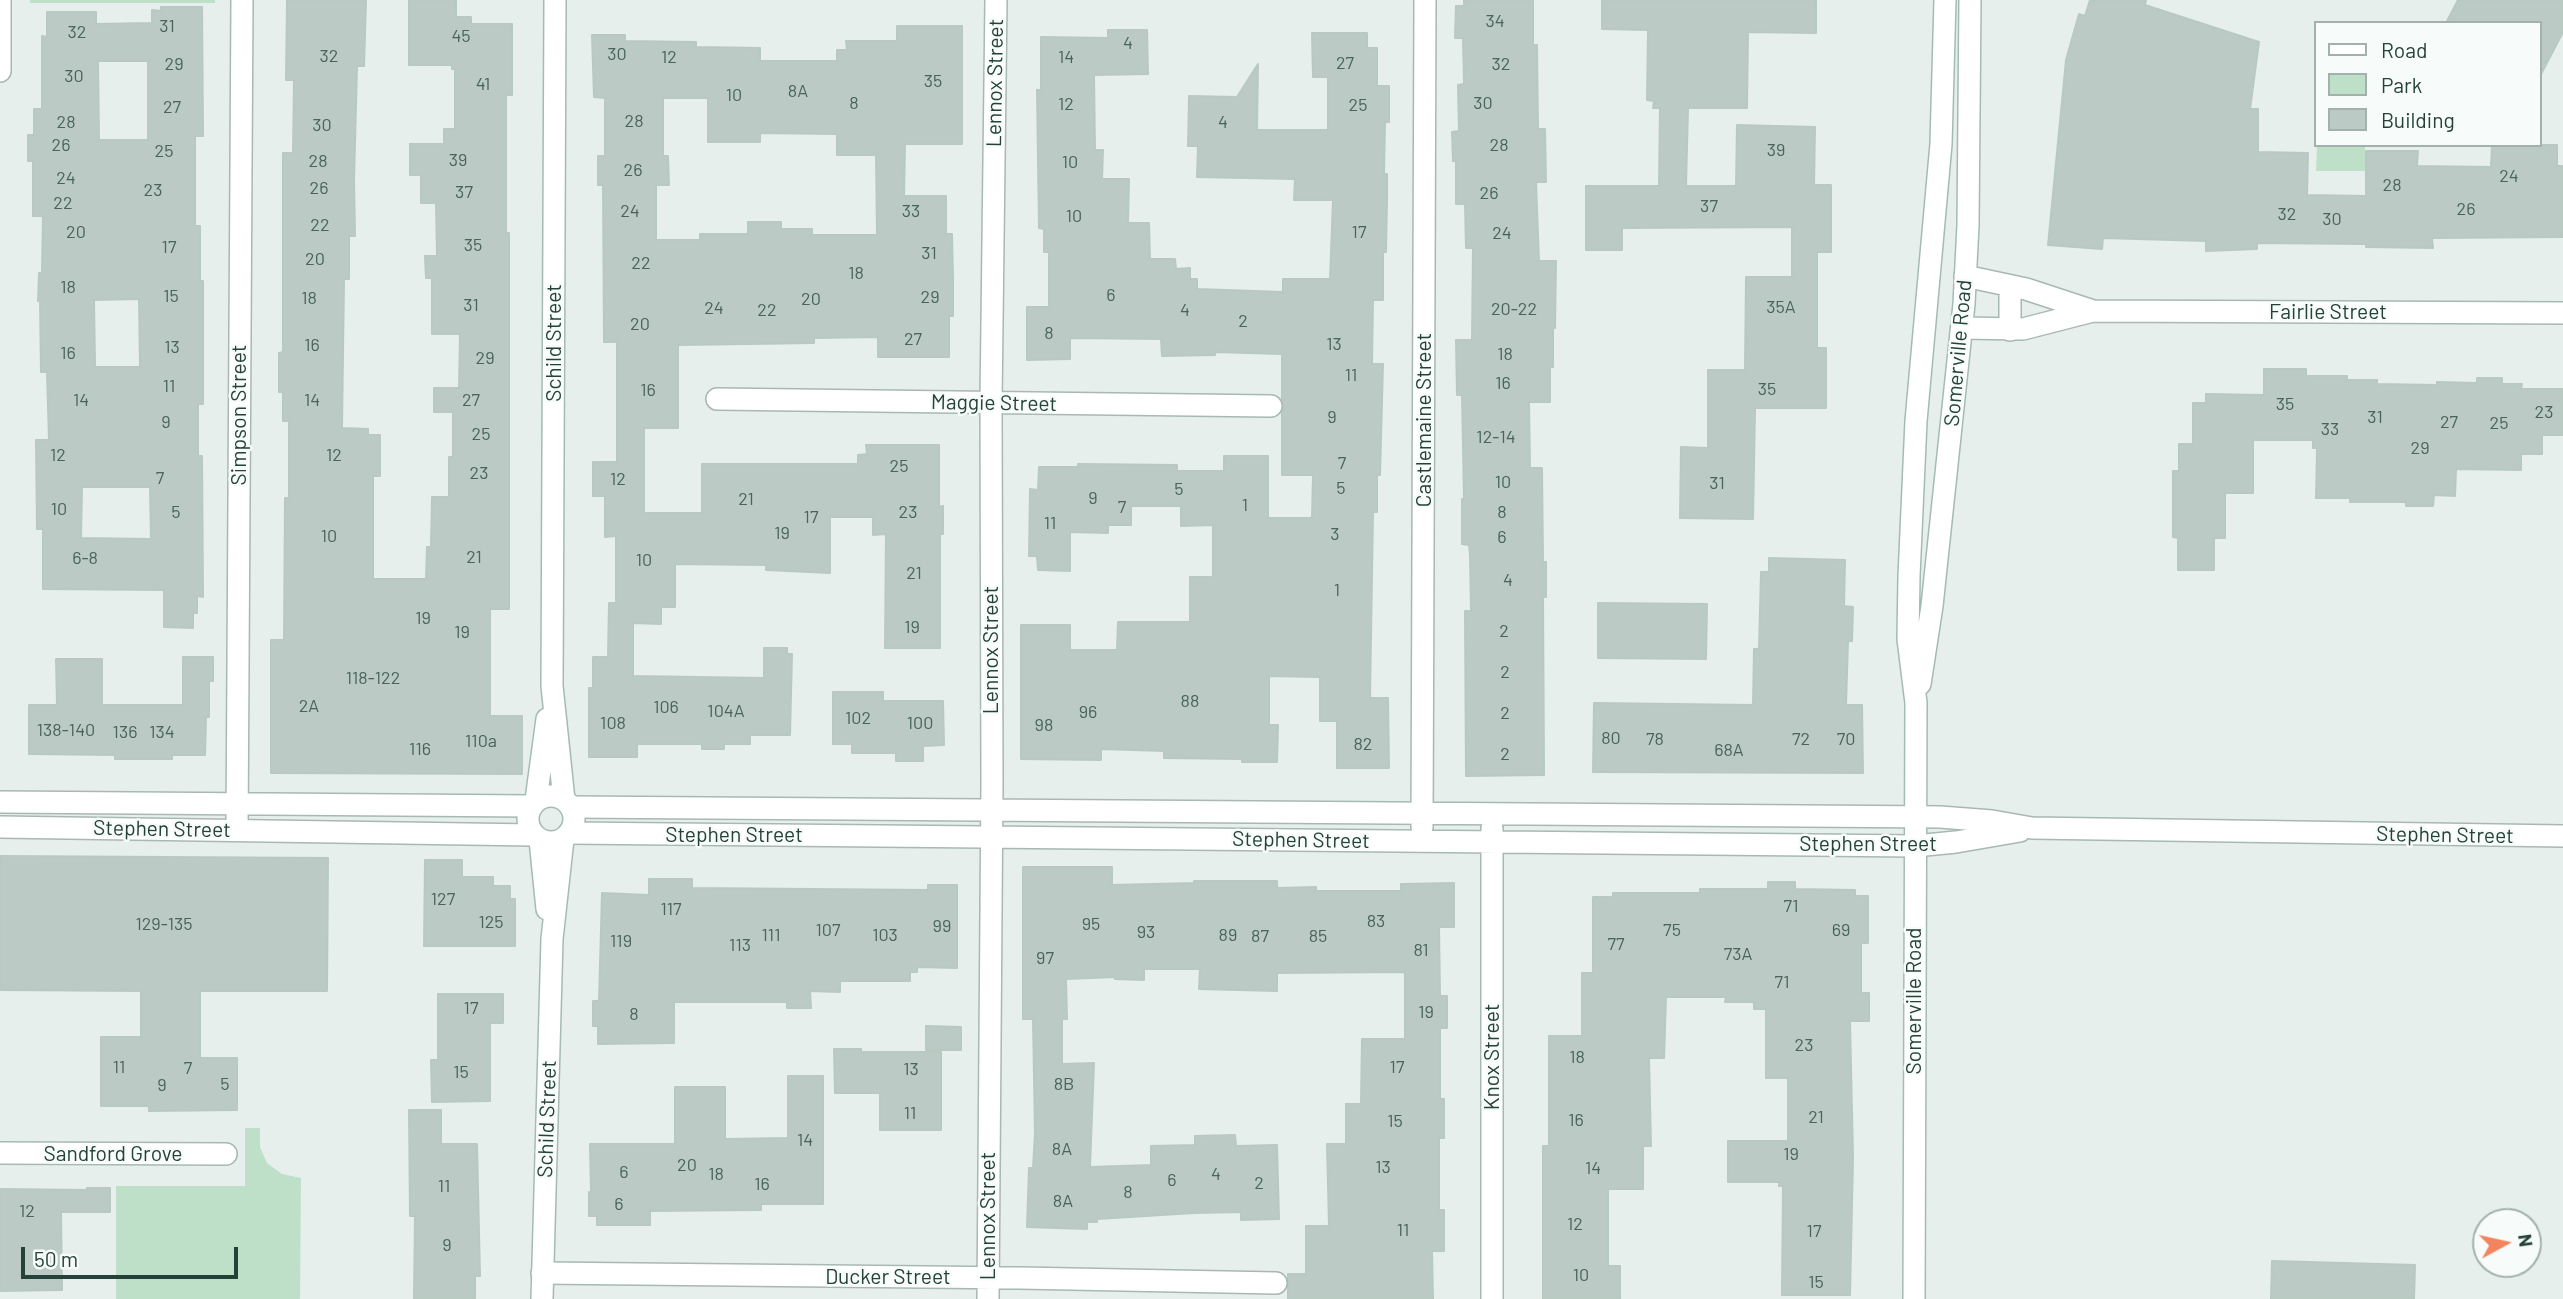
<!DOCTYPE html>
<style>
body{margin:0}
#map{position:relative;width:2563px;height:1299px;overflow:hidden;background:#e6efeb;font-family:Barlow,sans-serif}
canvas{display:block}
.legend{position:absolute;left:2314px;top:21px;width:228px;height:126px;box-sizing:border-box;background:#f7fbf9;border:2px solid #a3b1ad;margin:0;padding:9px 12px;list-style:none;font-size:21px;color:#24423a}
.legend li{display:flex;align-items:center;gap:14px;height:35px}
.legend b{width:35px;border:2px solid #a3b1ad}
.north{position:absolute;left:2472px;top:1208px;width:70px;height:70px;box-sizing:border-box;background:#f7fbf9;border:2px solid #a3b1ad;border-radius:50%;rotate:82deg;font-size:19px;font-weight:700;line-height:28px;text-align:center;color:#24423a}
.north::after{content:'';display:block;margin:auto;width:24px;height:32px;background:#f4845f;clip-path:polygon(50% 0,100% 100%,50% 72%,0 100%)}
.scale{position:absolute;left:21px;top:1247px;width:217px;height:32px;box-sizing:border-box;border:4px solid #24423a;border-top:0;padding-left:9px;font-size:21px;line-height:24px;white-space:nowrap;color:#24423a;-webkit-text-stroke:5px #f7fbf9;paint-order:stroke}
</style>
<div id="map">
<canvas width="2563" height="1299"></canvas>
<ul class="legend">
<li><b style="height:9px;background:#fff"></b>Road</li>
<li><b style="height:19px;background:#bfe0c8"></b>Park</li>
<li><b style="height:19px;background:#bbcac4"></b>Building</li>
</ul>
<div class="north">N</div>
<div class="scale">50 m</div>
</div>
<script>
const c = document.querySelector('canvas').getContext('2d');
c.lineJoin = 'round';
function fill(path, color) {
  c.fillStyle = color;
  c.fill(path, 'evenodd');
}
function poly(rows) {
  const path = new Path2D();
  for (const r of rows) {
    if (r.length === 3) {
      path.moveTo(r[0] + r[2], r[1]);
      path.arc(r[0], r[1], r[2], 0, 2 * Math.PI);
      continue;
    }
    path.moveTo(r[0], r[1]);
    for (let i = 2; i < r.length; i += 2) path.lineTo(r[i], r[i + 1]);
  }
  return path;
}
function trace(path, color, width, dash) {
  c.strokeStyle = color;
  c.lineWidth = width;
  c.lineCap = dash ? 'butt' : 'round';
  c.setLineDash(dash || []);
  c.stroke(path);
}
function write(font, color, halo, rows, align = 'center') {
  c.font = font + ' Barlow,sans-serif';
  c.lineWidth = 5;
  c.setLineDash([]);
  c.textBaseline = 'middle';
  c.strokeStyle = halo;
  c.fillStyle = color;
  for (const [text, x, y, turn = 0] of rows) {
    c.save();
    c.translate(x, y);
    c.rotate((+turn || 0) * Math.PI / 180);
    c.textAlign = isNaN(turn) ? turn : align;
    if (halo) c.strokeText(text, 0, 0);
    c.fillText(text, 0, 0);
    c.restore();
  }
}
const green = poly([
 [30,0,215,0,215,3,30,3],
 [2317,145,2365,145,2365,171,2316,171],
 [245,1128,260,1128,260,1147,267,1163,282,1174,301,1178,300,1299,116,1299,116,1186,245,1186]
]);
const building = poly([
 [287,0,366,0,364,66,357,66,354,181,355,236,349,236,349,279,344,279,342,428,368,429,368,435,380,435,380,476,373,476,373,579,426,579,427,547,431,547,432,497,449,497,449,457,453,457,453,412,434,412,434,388,459,388,460,334,432,334,432,278,426,278,425,256,437,256,436,203,421,203,421,175,410,175,410,144,444,144,444,129,455,129,455,69,452,69,452,65,409,65,409,0,456,0,456,17,471,17,471,24,512,24,512,95,506,95,506,233,509,233,509,609,490,609,490,716,522,716,522,774,271,773,271,640,284,640,285,498,289,498,289,421,283,421,283,392,279,392,279,353,283,352,283,153,293,153,294,80,286,80,287,0],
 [1464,0,1533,0,1533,45,1537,45,1538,129,1545,129,1546,182,1536,182,1539,261,1556,261,1555,328,1553,328,1553,367,1550,367,1550,402,1529,402,1530,468,1542,468,1543,562,1546,562,1546,597,1543,597,1544,775,1466,776,1465,611,1471,611,1470,555,1469,545,1462,544,1462,499,1464,499,1462,395,1457,395,1456,340,1472,340,1473,248,1466,248,1465,204,1456,204,1456,161,1453,161,1452,132,1459,131,1458,85,1464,84,1463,38,1455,38,1456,6,1464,6,1464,0],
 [1602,0,1816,0,1816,33,1748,32,1747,108,1688,108,1686,186,1736,186,1737,125,1815,127,1814,185,1831,185,1831,252,1817,252,1817,348,1826,348,1826,408,1755,408,1753,519,1680,518,1681,447,1708,448,1708,370,1745,370,1746,277,1792,277,1792,227,1622,228,1622,250,1586,250,1586,186,1659,186,1660,108,1653,108,1654,101,1647,100,1648,30,1602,29,1602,0],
 [2090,0,2146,0,2145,5,2259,42,2250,109,2258,109,2258,152,2308,153,2307,195,2366,196,2366,151,2418,151,2417,166,2491,167,2492,145,2557,145,2557,166,2563,166,2563,237,2432,238,2433,248,2366,247,2366,244,2257,243,2257,249,2206,251,2206,241,2103,238,2102,249,2048,245,2066,60,2079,14,2085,16,2090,0],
 [2458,0,2563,0,2563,32,2540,76,2540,23,2446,23,2458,0],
 [161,7,202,7,203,136,195,136,195,226,200,226,200,281,203,281,203,404,198,404,198,456,202,456,203,597,197,596,197,613,193,613,193,628,164,627,164,590,43,589,43,529,37,529,36,440,49,440,47,372,41,372,40,300,38,301,39,273,42,273,43,216,33,216,33,161,28,161,28,135,34,135,34,109,42,109,42,36,47,37,47,12,96,12,96,24,152,23,152,10,161,11,161,7],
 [98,61,148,61,148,140,99,140,98,61],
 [139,299,140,367,95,367,94,300,139,299],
 [82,487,150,487,151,539,81,538,82,487],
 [897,26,962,26,962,144,905,144,904,196,946,196,946,234,952,234,953,279,953,316,949,316,949,357,878,357,878,337,814,338,814,343,678,345,678,428,644,428,644,513,702,513,702,464,858,464,858,455,867,454,866,445,939,445,939,507,943,506,943,534,940,534,940,648,885,648,886,534,873,535,873,517,830,517,830,573,766,570,766,565,675,564,675,607,661,607,661,624,633,623,633,676,764,678,764,648,787,648,787,654,792,654,790,735,750,735,750,744,724,744,724,749,702,749,702,744,637,744,637,757,589,757,589,688,593,688,593,657,608,657,609,603,616,603,616,536,605,537,605,496,593,496,593,462,617,462,617,342,604,342,603,185,598,185,598,156,605,156,605,98,594,97,592,35,625,35,625,41,696,42,696,47,760,48,760,61,837,61,837,50,847,50,846,41,897,41,897,26],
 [663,98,708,98,708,142,760,142,760,133,837,134,837,155,876,155,877,235,812,235,812,229,781,229,781,222,748,222,748,234,700,234,700,240,656,240,656,185,669,185,668,156,663,156,663,98],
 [1108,30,1147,30,1148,74,1094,75,1095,150,1103,150,1102,179,1129,179,1128,223,1149,223,1150,259,1175,259,1176,269,1190,268,1190,279,1197,279,1197,289,1283,292,1283,279,1330,279,1333,200,1294,200,1295,179,1197,177,1198,146,1188,146,1189,96,1237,97,1258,64,1257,130,1328,130,1328,77,1313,77,1312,33,1367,33,1367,48,1377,48,1377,86,1389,86,1389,122,1385,122,1384,174,1387,174,1387,200,1386,252,1383,252,1383,300,1373,300,1372,364,1383,364,1380,475,1377,475,1377,512,1373,512,1370,698,1388,698,1389,768,1337,768,1337,721,1320,721,1320,677,1269,676,1269,725,1278,725,1277,762,1242,762,1242,759,1164,758,1164,751,1101,749,1101,760,1021,759,1021,625,1070,625,1070,650,1117,650,1118,622,1190,622,1190,577,1213,577,1213,525,1181,526,1181,506,1131,506,1131,525,1108,525,1108,533,1070,532,1070,571,1038,570,1037,556,1029,556,1030,489,1038,490,1039,467,1078,467,1078,464,1177,465,1177,471,1224,471,1224,456,1268,456,1268,518,1312,518,1313,475,1282,475,1282,413,1284,405,1282,399,1282,354,1215,352,1215,355,1162,356,1161,339,1070,338,1070,359,1027,360,1027,307,1049,307,1049,252,1044,252,1044,229,1039,228,1037,90,1041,90,1041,37,1108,38,1108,30],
 [2264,369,2306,369,2306,376,2347,376,2347,380,2377,380,2377,384,2437,385,2437,382,2477,383,2477,378,2502,378,2502,384,2522,384,2521,389,2563,389,2563,435,2542,435,2542,454,2521,454,2521,470,2456,469,2455,496,2434,495,2433,506,2406,506,2406,502,2350,502,2350,498,2316,498,2317,448,2313,448,2313,440,2253,440,2253,493,2225,493,2225,538,2214,538,2214,570,2178,570,2178,538,2173,537,2173,471,2179,471,2179,444,2193,444,2193,403,2206,403,2206,394,2264,395,2264,369],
 [1769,558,1845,560,1844,606,1853,607,1852,641,1848,641,1846,705,1862,705,1863,773,1593,772,1594,703,1753,705,1754,649,1759,649,1761,572,1769,572,1769,558],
 [1598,603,1707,604,1706,659,1598,658,1598,603],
 [183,657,213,657,213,681,209,681,209,717,206,717,205,755,172,755,172,759,115,759,115,755,29,754,29,705,57,705,56,659,102,659,102,705,183,705,183,657],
 [833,692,883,692,883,701,943,701,944,745,923,746,923,761,896,761,896,753,852,753,852,744,833,744,833,692],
 [0,856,328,858,327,991,200,991,200,1058,237,1058,237,1110,149,1111,149,1106,101,1106,101,1037,141,1037,141,991,0,990,0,856],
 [425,860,462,860,462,877,493,877,493,886,510,886,510,899,515,899,515,946,424,946,425,860],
 [1023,867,1112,867,1112,885,1194,883,1194,881,1277,881,1277,888,1316,887,1316,891,1401,891,1401,884,1454,883,1454,927,1439,927,1440,996,1447,996,1447,1028,1440,1028,1440,1099,1444,1099,1444,1138,1439,1138,1439,1210,1444,1210,1444,1251,1432,1251,1433,1299,1288,1299,1288,1274,1306,1274,1306,1226,1329,1226,1327,1144,1346,1144,1346,1104,1361,1104,1362,1039,1405,1039,1405,973,1402,972,1277,973,1277,991,1199,989,1200,969,1144,969,1144,980,1115,979,1115,977,1066,979,1067,1019,1062,1019,1062,1064,1094,1063,1090,1167,1151,1165,1151,1146,1195,1145,1195,1136,1235,1135,1236,1146,1277,1145,1279,1219,1241,1220,1241,1212,1194,1213,1097,1219,1097,1222,1087,1222,1087,1229,1027,1227,1029,1168,1033,1168,1035,1133,1033,1019,1023,1019,1023,867],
 [649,879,692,879,692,888,928,890,928,885,957,885,957,968,917,967,917,972,910,972,910,981,840,981,840,992,810,991,811,1008,787,1008,787,1002,674,1002,674,1043,598,1044,598,1026,593,1026,593,1001,599,1001,602,893,649,895,649,879],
 [1768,882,1795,882,1795,889,1855,890,1855,896,1868,896,1868,943,1861,943,1861,993,1869,993,1869,1021,1850,1021,1853,1158,1850,1295,1782,1295,1783,1186,1779,1186,1779,1182,1728,1182,1728,1141,1788,1141,1788,1078,1766,1078,1766,1009,1754,1009,1754,1002,1725,1002,1726,997,1666,997,1664,1058,1649,1058,1651,1146,1643,1146,1643,1189,1608,1189,1608,1266,1620,1266,1620,1299,1543,1299,1543,1146,1549,1146,1549,1036,1582,1036,1582,973,1593,973,1593,897,1613,897,1613,893,1700,893,1700,889,1768,889,1768,882],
 [438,994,503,994,503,1023,490,1023,490,1101,432,1102,431,1060,438,1060,438,994],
 [926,1026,961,1027,961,1050,926,1050,926,1026],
 [834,1049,861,1049,861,1052,941,1052,941,1130,880,1130,880,1093,835,1093,834,1049],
 [788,1076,823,1076,823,1204,761,1204,761,1210,650,1211,650,1225,597,1225,597,1216,589,1216,589,1192,591,1192,590,1144,675,1144,675,1087,725,1087,725,1139,788,1138,788,1076],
 [409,1110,441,1110,441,1144,477,1144,480,1276,475,1276,475,1299,414,1299,415,1216,410,1216,409,1110],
 [87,1188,110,1188,110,1212,61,1212,62,1290,0,1291,0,1189,87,1190,87,1188],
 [2272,1261,2415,1265,2414,1299,2271,1299,2272,1261]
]);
const street = poly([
 [0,71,0,0],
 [1965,276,2026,289,2093,311],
 [2010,286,2010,330],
 [1962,328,2023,329,2093,311,2563,313],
 [717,399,1271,406],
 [0,802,531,806],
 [571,807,1940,817,1992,821,2032,828,2563,836],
 [0,827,534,835],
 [1422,828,1425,0],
 [1492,828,1492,1299],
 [237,830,242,0],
 [569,833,1915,846,1956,842,2020,831],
 [0,1153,226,1154],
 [542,1273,1020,1278,1276,1283],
 [988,1299,992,783,991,403,996,0]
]);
const secondary = poly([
 [555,0,552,686,564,800],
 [1920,684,1932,606,1964,304,1968,225,1970,0],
 [551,819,23],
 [536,800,547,719],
 [540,840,547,909],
 [542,1299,552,939,563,839],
 [1914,1299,1916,703,1908,639,1909,576,1916,421,1941,144,1945,0]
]);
const numberNames = [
 ["34",1495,21],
 ["31",167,26],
 ["32",77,32],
 ["45",461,36],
 ["4",1128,43],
 ["30",617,54],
 ["32",329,56],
 ["12",669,57],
 ["14",1066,57],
 ["27",1345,63],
 ["29",174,64],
 ["32",1501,64],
 ["30",74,76],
 ["35",933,81],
 ["41",483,84],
 ["8A",798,91],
 ["10",734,95],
 ["8",854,103],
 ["30",1483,103],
 ["12",1066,104],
 ["25",1358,105],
 ["27",172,107],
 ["28",634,121],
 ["28",66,122],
 ["4",1223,122],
 ["30",322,125],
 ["26",61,145],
 ["28",1499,145],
 ["39",1776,150],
 ["25",164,151],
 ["39",458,160],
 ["28",318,161],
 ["10",1070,162],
 ["26",633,170],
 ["24",2509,176],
 ["24",66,178],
 ["28",2392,185],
 ["26",319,188],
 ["23",153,190],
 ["37",464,192],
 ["26",1489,193],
 ["22",63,203],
 ["37",1709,206],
 ["26",2466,209],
 ["24",630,211],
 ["33",911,211],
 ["32",2287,214],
 ["10",1074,216],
 ["30",2332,219],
 ["22",320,225],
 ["20",76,232],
 ["17",1359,232],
 ["24",1502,233],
 ["35",473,245],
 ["17",169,247],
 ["31",929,253],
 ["20",315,259],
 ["22",641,263],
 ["18",856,273],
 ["18",68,287],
 ["6",1111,295],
 ["15",171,296],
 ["29",930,297],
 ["18",309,298],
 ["20",811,299],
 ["31",471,305],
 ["35A",1781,307],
 ["24",714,308],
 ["20-22",1514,309],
 ["22",767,310],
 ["4",1185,310],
 ["2",1243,321],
 ["20",640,324],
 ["8",1049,333],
 ["27",913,339],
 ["13",1334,344],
 ["16",312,345],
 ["13",172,347],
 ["16",68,353],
 ["18",1505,354],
 ["29",485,358],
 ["11",1351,375],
 ["16",1503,383],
 ["11",169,386],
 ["35",1767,389],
 ["16",648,390],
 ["14",81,400],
 ["14",312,400],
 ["27",471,400],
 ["35",2285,404],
 ["23",2544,412],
 ["9",1332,417],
 ["31",2375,417],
 ["9",166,422],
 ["27",2449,422],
 ["25",2499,423],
 ["33",2330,429],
 ["25",481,434],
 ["12-14",1496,437],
 ["29",2420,448],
 ["12",58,455],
 ["12",334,455],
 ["7",1342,463],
 ["25",899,466],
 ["23",479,473],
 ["7",160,478],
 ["12",618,479],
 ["10",1503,482],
 ["31",1717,483],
 ["5",1341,488],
 ["5",1179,489],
 ["9",1093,498],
 ["21",746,499],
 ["1",1245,505],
 ["7",1122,507],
 ["10",59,509],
 ["5",176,512],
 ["23",908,512],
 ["8",1502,512],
 ["17",811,517],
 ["11",1050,523],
 ["19",782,533],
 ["3",1335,534],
 ["10",329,536],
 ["6",1502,537],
 ["21",474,557],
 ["6-8",85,558],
 ["10",644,560],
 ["21",914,573],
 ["4",1508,580],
 ["1",1337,590],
 ["19",423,618],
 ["19",912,627],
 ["2",1504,631],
 ["19",462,632],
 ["2",1505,672],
 ["118-122",373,678],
 ["88",1190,701],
 ["2A",309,706],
 ["106",666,707],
 ["104A",726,711],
 ["96",1088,712],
 ["2",1505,713],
 ["102",858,718],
 ["108",613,723],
 ["100",920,723],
 ["98",1044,725],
 ["138-140",66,730],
 ["136",125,732],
 ["134",162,732],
 ["80",1611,738],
 ["78",1655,739],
 ["72",1801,739],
 ["70",1846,739],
 ["110a",481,741],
 ["82",1363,744],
 ["116",420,749],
 ["68A",1729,750],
 ["2",1505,754],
 ["127",443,899],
 ["71",1791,906],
 ["117",671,909],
 ["83",1376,921],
 ["125",491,922],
 ["129-135",164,924],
 ["95",1091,924],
 ["99",942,926],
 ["107",828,930],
 ["75",1672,930],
 ["69",1841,930],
 ["93",1146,932],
 ["111",771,935],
 ["103",885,935],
 ["89",1228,935],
 ["87",1260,936],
 ["85",1318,936],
 ["119",621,941],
 ["77",1616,944],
 ["113",740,945],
 ["81",1421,950],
 ["73A",1738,954],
 ["97",1045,958],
 ["71",1782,982],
 ["17",471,1008],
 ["19",1426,1012],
 ["8",634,1014],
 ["23",1804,1045],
 ["18",1577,1057],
 ["11",119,1067],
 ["17",1397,1067],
 ["7",188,1068],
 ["13",911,1069],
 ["15",461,1072],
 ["5",225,1084],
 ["8B",1064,1084],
 ["9",162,1085],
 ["11",910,1113],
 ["21",1816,1117],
 ["16",1576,1120],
 ["15",1395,1121],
 ["14",805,1140],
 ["8A",1062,1149],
 ["19",1791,1154],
 ["20",687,1165],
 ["13",1383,1167],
 ["14",1593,1168],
 ["6",624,1172],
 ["18",716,1174],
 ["4",1216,1174],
 ["6",1172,1180],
 ["2",1259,1183],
 ["16",762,1184],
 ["11",444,1186],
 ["8",1128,1192],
 ["8A",1063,1201],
 ["6",619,1204],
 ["12",27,1211],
 ["12",1575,1224],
 ["11",1403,1230],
 ["17",1814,1231],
 ["9",447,1245],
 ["10",1581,1275],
 ["15",1816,1282]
];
const streetNames = [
 ["Lennox Street",995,83,-89],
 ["Fairlie Street",2328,312],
 ["Schild Street",554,343,-90],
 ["Somerville Road",1958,353,-85],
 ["Maggie Street",994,403,1],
 ["Simpson Street",239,415,-90],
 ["Castlemaine Street",1424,420,-90],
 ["Lennox Street",991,650,-90],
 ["Stephen Street",162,829,1],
 ["Stephen Street",734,835],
 ["Stephen Street",2445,835,1],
 ["Stephen Street",1301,840,1],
 ["Stephen Street",1868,844],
 ["Somerville Road",1914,1001,-90],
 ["Knox Street",1492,1057,-90],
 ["Schild Street",547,1119,-88],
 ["Sandford Grove",113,1154],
 ["Lennox Street",988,1216,-90],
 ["Ducker Street",888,1277]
];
fill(green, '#bfe0c8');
fill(building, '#bbcac4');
trace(building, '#b8c9c2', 2);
trace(street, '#a8b8b2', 24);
trace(secondary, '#a4bbb3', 24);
trace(street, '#fff', 21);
trace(secondary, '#fff', 21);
write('18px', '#4a645c', null, numberNames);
write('21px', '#24423a', '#f7fbf9', streetNames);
</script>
